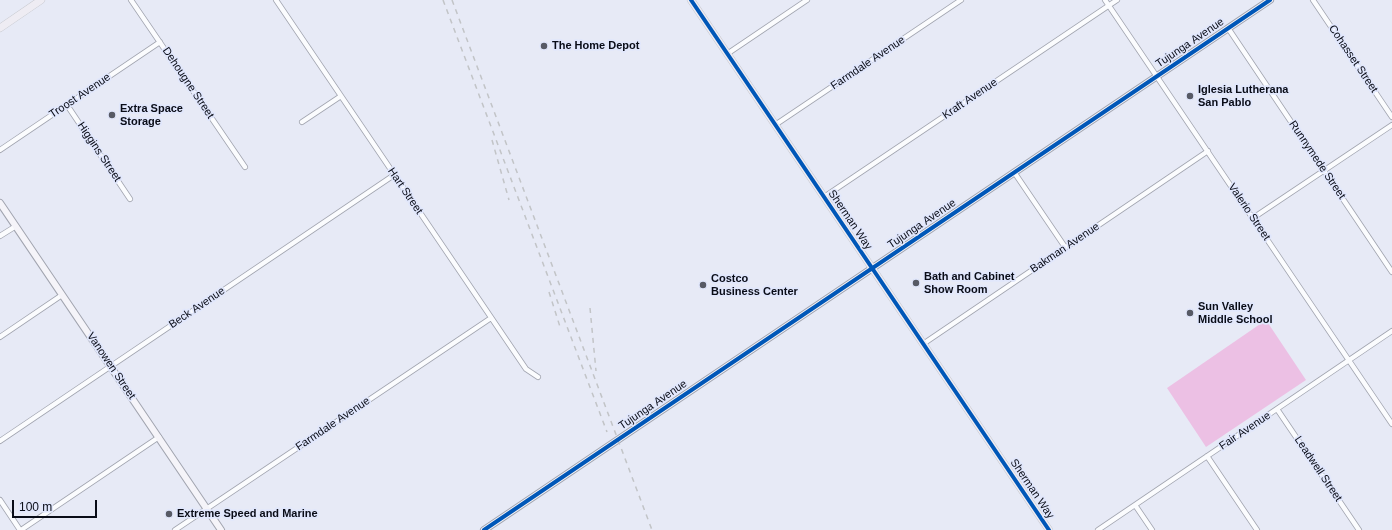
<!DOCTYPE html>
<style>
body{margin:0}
#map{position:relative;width:1392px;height:530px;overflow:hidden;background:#e7eaf6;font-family:Helvetica,sans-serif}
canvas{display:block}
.scale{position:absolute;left:12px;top:500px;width:85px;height:18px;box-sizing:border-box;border:2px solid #090c17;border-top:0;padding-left:5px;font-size:12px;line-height:14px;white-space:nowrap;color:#090c17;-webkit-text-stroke:3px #e1e7fc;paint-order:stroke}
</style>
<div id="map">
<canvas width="1392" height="530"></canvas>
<div class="scale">100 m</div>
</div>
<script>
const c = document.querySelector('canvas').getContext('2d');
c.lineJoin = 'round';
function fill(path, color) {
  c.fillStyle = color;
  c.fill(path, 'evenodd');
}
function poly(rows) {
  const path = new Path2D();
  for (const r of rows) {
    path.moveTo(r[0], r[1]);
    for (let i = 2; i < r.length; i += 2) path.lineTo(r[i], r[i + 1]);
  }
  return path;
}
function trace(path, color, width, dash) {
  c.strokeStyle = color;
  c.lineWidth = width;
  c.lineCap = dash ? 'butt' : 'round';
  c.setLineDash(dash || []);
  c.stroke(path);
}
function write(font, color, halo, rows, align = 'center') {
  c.font = font + ' Helvetica,sans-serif';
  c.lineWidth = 3.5;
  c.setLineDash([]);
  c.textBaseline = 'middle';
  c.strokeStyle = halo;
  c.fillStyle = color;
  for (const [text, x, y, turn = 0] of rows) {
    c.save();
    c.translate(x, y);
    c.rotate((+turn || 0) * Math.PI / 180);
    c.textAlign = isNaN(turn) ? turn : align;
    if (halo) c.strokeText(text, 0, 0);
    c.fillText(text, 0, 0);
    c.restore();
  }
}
const green = poly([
 [1266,320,1306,380,1206,447,1167,388]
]);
const street = poly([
 [131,0,245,167],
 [276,0,526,369,538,377],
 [1105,0,1392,424],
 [1313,0,1392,117],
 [1228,28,1392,272],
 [727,54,807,0],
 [67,105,130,199],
 [302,122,341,96],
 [775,125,961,0],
 [0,150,160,42],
 [1014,172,1065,247],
 [824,197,1117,0],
 [1253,218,1392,125],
 [0,236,16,226],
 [0,337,62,295],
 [923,344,1208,151],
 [1277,409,1359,530],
 [0,441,394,175],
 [1207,456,1257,530],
 [0,500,20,530],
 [1135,505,1152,530],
 [21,530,159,437],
 [175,530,491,318],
 [1098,530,1392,331]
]);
const secondary = poly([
 [0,203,221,530],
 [484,530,1270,0]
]);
const primary = poly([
 [691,0,1049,530],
 [0,28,41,0]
]);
const rail = poly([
 [443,0,607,432],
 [452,0,652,530],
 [492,140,509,200],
 [549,292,561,330],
 [590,308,596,371]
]);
const cycleway = poly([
 [691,0,1049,530],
 [484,530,1270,0]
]);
const markers = [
 [544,46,4,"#575a65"],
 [1190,96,4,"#575a65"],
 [112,115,4,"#575a65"],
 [916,283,4,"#575a65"],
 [703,285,4,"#575a65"],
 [1190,313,4,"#575a65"],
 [169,514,4,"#575a65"]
];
const streetNames = [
 ["Tujunga Avenue",1190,43,-34],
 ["Cohasset Street",1353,59,56],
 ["Farmdale Avenue",868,63,-34],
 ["Dehougne Street",188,83,56],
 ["Troost Avenue",80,96,-34],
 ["Kraft Avenue",970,99,-34],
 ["Higgins Street",99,152,56],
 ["Runnymede Street",1317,160,56],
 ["Hart Street",405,191,56],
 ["Valerio Street",1249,212,56],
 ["Sherman Way",850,220,56],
 ["Tujunga Avenue",922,224,-34],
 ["Bakman Avenue",1065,248,-34],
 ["Beck Avenue",197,308,-34],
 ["Vanowen Street",111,366,56],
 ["Tujunga Avenue",653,405,-34],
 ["Farmdale Avenue",333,424,-34],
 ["Fair Avenue",1245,431,-34],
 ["Leadwell Street",1318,469,56],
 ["Sherman Way",1032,489,56]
];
const poiNames = [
 ["The Home Depot",552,46],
 ["Iglesia Lutherana",1198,90],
 ["San Pablo",1198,103],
 ["Extra Space",120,109],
 ["Storage",120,122],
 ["Bath and Cabinet",924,277],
 ["Show Room",924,290],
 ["Costco",711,279],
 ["Business Center",711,292],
 ["Sun Valley",1198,307],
 ["Middle School",1198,320],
 ["Extreme Speed and Marine",177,514]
];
fill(green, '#ecc0e4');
trace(street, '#a1a4af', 6);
trace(secondary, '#a1a4af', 8);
trace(primary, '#c5c7cd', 8);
trace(street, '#fbfcfe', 4.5);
trace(secondary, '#f5f4f9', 6);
trace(primary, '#eeecf3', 7);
trace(rail, '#c2c4c7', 1.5, [5, 5]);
trace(cycleway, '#0057b8', 4);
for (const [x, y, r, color] of markers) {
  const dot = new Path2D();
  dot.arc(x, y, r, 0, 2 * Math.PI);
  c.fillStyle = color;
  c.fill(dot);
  trace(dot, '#e1e7fc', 1.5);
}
write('11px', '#090c17', '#e1e7fc', streetNames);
write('bold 11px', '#090c17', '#e1e7fc', poiNames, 'left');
</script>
